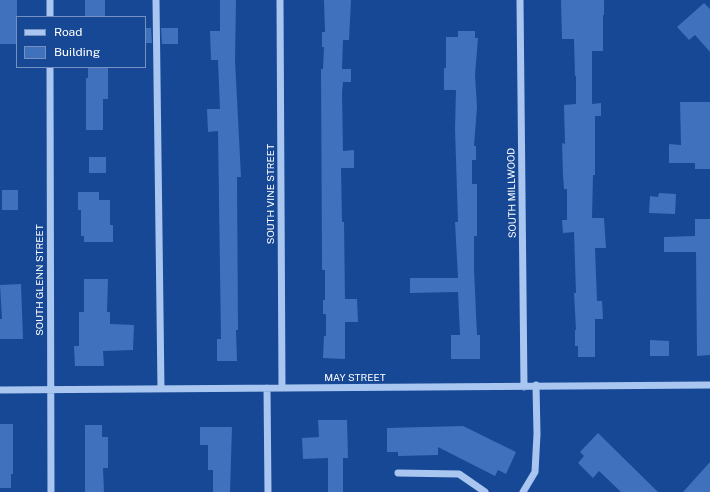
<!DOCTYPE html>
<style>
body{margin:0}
#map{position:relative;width:710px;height:492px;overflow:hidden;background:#174895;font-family:"Public Sans",sans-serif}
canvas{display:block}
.legend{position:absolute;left:16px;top:16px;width:130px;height:52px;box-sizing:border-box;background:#174895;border:1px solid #7491bf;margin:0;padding:5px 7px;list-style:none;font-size:12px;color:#fff}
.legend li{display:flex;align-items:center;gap:8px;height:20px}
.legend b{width:20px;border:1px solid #7491bf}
</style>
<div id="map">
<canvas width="710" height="492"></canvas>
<ul class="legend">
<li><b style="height:5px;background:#a9c6f1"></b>Road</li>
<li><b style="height:11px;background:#4071bd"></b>Building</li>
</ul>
</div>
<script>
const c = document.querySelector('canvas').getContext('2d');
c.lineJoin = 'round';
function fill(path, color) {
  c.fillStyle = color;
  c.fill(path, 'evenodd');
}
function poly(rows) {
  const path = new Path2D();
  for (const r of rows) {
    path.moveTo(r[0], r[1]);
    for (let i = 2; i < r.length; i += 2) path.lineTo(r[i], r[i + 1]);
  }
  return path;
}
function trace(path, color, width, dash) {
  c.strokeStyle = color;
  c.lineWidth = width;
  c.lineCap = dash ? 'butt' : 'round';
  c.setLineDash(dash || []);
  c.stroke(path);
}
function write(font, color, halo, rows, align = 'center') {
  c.font = font + ' "Public Sans",sans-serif';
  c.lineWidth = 4;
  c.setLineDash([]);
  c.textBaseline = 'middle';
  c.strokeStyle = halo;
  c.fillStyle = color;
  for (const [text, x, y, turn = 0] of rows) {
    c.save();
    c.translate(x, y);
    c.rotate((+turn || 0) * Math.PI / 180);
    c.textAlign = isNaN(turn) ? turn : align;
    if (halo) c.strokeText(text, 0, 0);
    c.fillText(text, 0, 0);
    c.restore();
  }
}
const building = poly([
 [0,0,17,0,17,44,0,44],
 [85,0,105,0,105,17,85,17],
 [220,0,236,0,235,60,241,177,237,177,238,330,236,330,237,361,217,361,217,339,221,339,218,131,208,132,207,109,220,109,218,60,211,60,210,31,220,31],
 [324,0,351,0,349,40,343,40,342,69,351,69,351,82,343,82,342,93,343,151,354,150,354,168,341,168,342,222,344,222,345,299,357,299,358,322,345,322,345,359,323,358,324,336,326,336,326,314,323,314,323,300,325,300,325,270,322,270,322,263,321,69,323,69,324,47,322,47,322,32,325,32],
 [561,0,604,0,604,15,603,15,603,51,592,51,592,104,601,103,601,116,595,116,595,175,593,175,592,218,604,218,606,248,595,248,597,301,602,301,603,319,595,319,595,357,578,357,578,346,575,346,575,330,576,330,574,293,576,293,574,232,563,233,562,220,567,220,567,189,564,189,563,175,562,143,565,144,564,105,576,104,576,76,575,76,574,39,562,39],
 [704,3,710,9,710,52,695,35,689,40,677,27],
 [145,28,151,28,152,43,145,43],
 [161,28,178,28,178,44,162,44],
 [458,31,475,31,475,38,478,38,475,75,477,107,474,146,476,146,476,160,472,160,472,184,477,184,477,236,474,236,474,269,477,335,480,335,480,359,451,359,451,335,460,335,458,292,410,293,410,278,458,278,455,222,458,222,455,129,456,90,444,90,444,68,446,68,446,37,458,37],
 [88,67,108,67,108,99,103,99,103,130,86,130,86,78,88,78],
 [680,102,710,102,710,169,695,169,695,163,669,163,669,144,681,145],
 [89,157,106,157,106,173,89,173],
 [2,190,18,190,18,210,2,210],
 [78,192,99,192,99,200,110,200,110,225,113,225,113,242,84,242,84,236,81,236,81,210,78,210],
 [659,193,676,194,675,214,649,213,650,196,658,197],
 [695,219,710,219,710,355,697,356,696,252,664,252,664,237,695,236],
 [84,279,108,279,107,312,110,312,110,324,134,325,133,350,103,351,104,366,75,366,74,346,79,346,79,312,84,312],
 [21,284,23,339,0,339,0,319,2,319,0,285],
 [650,340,669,341,669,356,650,356],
 [318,420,347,420,348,458,343,458,343,492,328,492,328,458,303,459,302,438,319,437],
 [0,424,13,424,13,474,11,474,11,488,0,488],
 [85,425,102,425,102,437,108,437,108,468,103,468,104,492,85,492],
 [463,426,516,452,506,474,498,470,495,476,438,447,438,455,398,456,398,452,387,452,387,428],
 [200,427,232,427,230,492,213,492,213,470,208,470,208,445,200,445],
 [598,433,658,492,621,492,599,471,593,478,578,463,584,456,580,452],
 [710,462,710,492,683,492]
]);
const minor = poly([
 [50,0,50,17],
 [156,0,161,389],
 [280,0,282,388],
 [520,0,524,387],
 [50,67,51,492],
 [267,388,268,492],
 [0,390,710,385],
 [398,473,459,474,485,492],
 [523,492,535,472,537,434,536,385]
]);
const streetNames = [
 ["SOUTH MILLWOOD",512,193,-91],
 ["SOUTH VINE STREET",271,194,-90],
 ["SOUTH GLENN STREET",40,280,-90],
 ["MAY STREET",355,378]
];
fill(building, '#4071bd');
trace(minor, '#a9c6f1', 7);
write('10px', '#fff', '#174895', streetNames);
</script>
